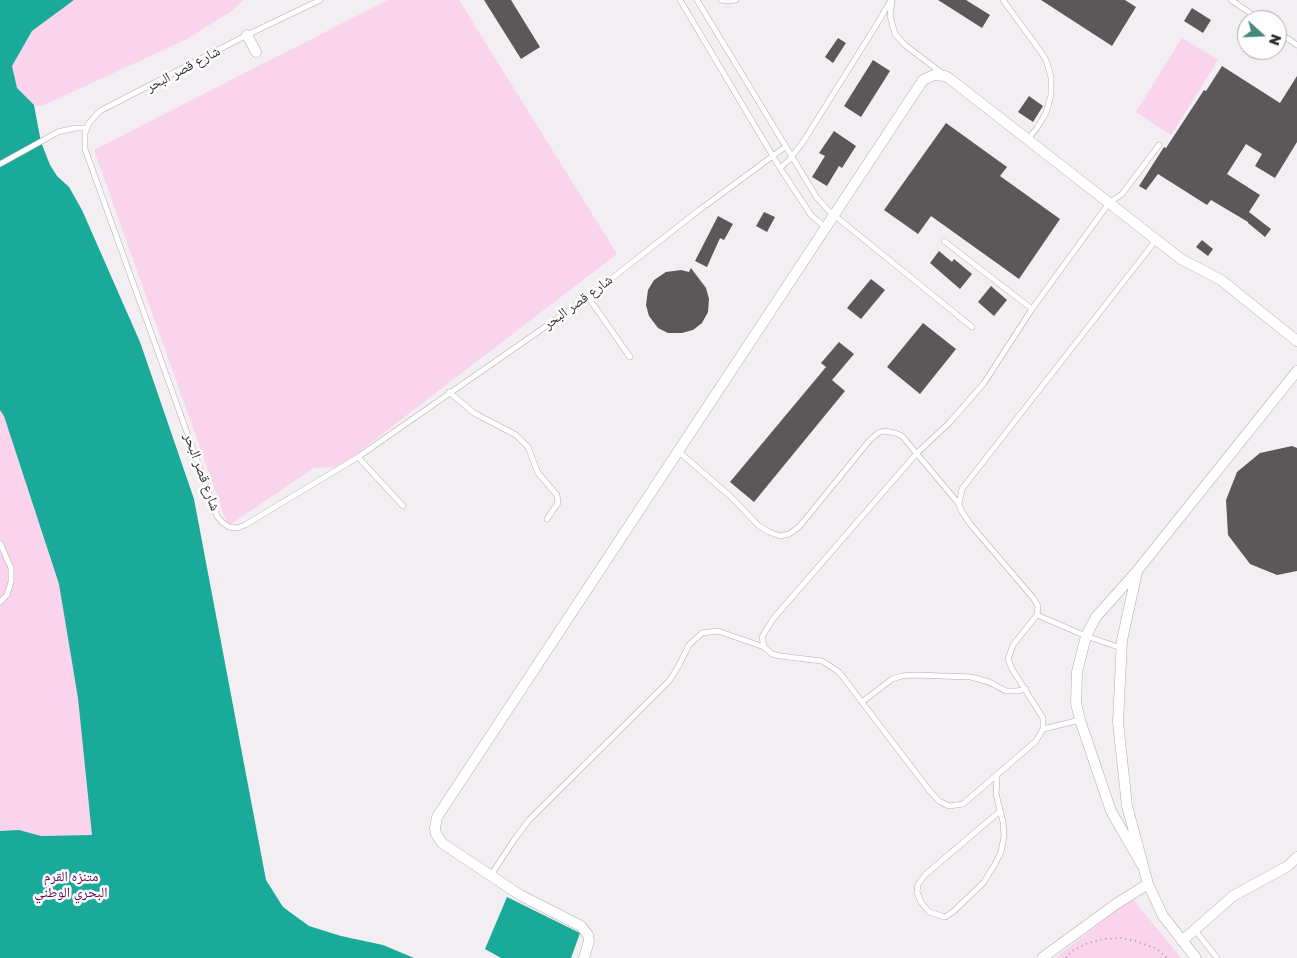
<!DOCTYPE html>
<meta charset="utf-8">
<style>
body{margin:0}
#map{position:relative;width:1297px;height:958px;overflow:hidden;background:#f3eef1;font-family:"Golos Text",sans-serif}
canvas{display:block}
.north{position:absolute;left:1237px;top:10px;width:50px;height:50px;box-sizing:border-box;background:#fefdfe;border:1px solid #aaa9aa;border-radius:50%;rotate:110deg;font-size:14px;font-weight:700;line-height:20px;text-align:center;color:#2d2b2c}
.north::after{content:'';display:block;margin:auto;width:18px;height:22px;background:#43887d;clip-path:polygon(50% 0,100% 100%,50% 72%,0 100%)}
</style>
<div id="map">
<canvas width="1297" height="958"></canvas>
<div class="north">N</div>
</div>
<script>
const c = document.querySelector('canvas').getContext('2d');
c.lineJoin = 'round';
function fill(path, color) {
  c.fillStyle = color;
  c.fill(path, 'evenodd');
}
function poly(rows) {
  const path = new Path2D();
  for (const r of rows) {
    path.moveTo(r[0], r[1]);
    for (let i = 2; i < r.length; i += 2) path.lineTo(r[i], r[i + 1]);
  }
  return path;
}
function trace(path, color, width, dash) {
  c.strokeStyle = color;
  c.lineWidth = width;
  c.lineCap = dash ? 'butt' : 'round';
  c.setLineDash(dash || []);
  c.stroke(path);
}
function write(font, color, halo, rows, align = 'center') {
  c.font = font + ' "Golos Text","Noto Naskh Arabic",sans-serif';
  c.lineWidth = 5;
  c.setLineDash([]);
  c.textBaseline = 'middle';
  c.strokeStyle = halo;
  c.fillStyle = color;
  for (const [text, x, y, turn = 0] of rows) {
    c.save();
    c.translate(x, y);
    c.rotate((+turn || 0) * Math.PI / 180);
    c.textAlign = isNaN(turn) ? turn : align;
    if (halo) c.strokeText(text, 0, 0);
    c.fillText(text, 0, 0);
    c.restore();
  }
}
const green = poly([
 [74,0,244,0,230,12,187,39,42,106,34,105,17,88,12,66,32,31],
 [388,0,459,0,617,254,339,467,314,468,228,526,94,150],
 [1182,38,1218,60,1171,135,1136,112],
 [0,318,156,958,0,958],
 [1132,898,1181,958,1055,958]
]);
const water = poly([
 [0,0,74,0,32,31,12,66,17,88,34,105,41,142,50,165,57,176,69,187,82,210,140,342,194,499,266,880,283,907,309,926,341,936,383,945,414,958,0,958,0,831,19,830,41,836,92,835,78,698,59,584,4,416,0,410],
 [507,897,580,933,571,958,501,958,485,949]
]);
const building = poly([
 [484,0,511,0,540,47,521,59],
 [938,0,966,0,990,15,982,28],
 [1041,0,1125,0,1136,7,1112,46],
 [1192,8,1211,20,1203,33,1184,21],
 [838,38,846,43,833,63,825,57],
 [873,60,890,71,861,117,844,106],
 [1222,66,1280,103,1297,76,1297,142,1275,178,1255,166,1262,154,1246,144,1227,174,1260,195,1249,212,1271,229,1265,237,1248,223,1248,222,1211,200,1207,205,1158,174,1146,190,1139,186,1164,147,1166,148,1204,90,1206,91],
 [1029,96,1043,106,1033,122,1018,112],
 [946,123,1007,167,1000,176,1060,219,1019,279,931,216,918,234,884,210],
 [834,131,856,146,842,168,839,166,827,186,812,177,825,156,819,153],
 [764,212,775,217,767,232,756,226],
 [718,216,733,224,724,240,720,238,707,267,695,261],
 [1202,240,1213,249,1208,256,1196,247],
 [939,251,952,262,954,259,972,274,960,289,930,263],
 [691,268,706,288,709,299,708,312,702,323,693,330,682,333,668,333,658,328,649,316,646,305,648,290,654,280,666,272,681,270,689,272],
 [871,279,885,290,861,319,847,308],
 [991,286,1007,300,994,316,978,302],
 [923,323,956,349,920,394,887,367],
 [839,342,854,354,832,380,845,391,754,502,730,482,826,367,821,363],
 [1292,446,1297,448,1297,571,1277,575,1250,564,1228,535,1226,500,1237,472,1260,453]
]);
const path = poly([
 [1066,958,1072,951,1088,943,1104,939,1122,938,1136,941,1157,949,1167,958]
]);
const service = poly([
 [320,0,247,35,100,111,89,123,85,133,85,149,217,516,222,522,229,527,237,528,245,525,358,457,588,297,698,211,785,147],
 [680,0,780,168,811,215,825,227],
 [697,0,817,198,829,211,972,327],
 [721,0,727,1,736,0],
 [1003,0,1041,52,1046,60,1051,77,1051,95,1046,113,1037,128,1027,140],
 [1231,0,1260,20],
 [892,1,890,16,895,34,905,45,943,74],
 [1277,31,1297,45],
 [0,164,58,132,75,128,86,128],
 [780,168,789,160,803,142,877,24,891,0],
 [944,241,1032,309],
 [588,297,630,357],
 [449,392,474,413,516,435,528,447,538,473,557,495,558,503,547,519],
 [678,451,730,496,759,526,769,532,780,536,789,534,799,527,869,441,878,433,884,431,895,433,902,436,959,504],
 [358,457,403,506],
 [0,543,11,568,11,582,7,595,0,602],
 [1037,615,1086,636,1121,648],
 [764,647,762,637,773,619,917,453,949,423,984,383,1032,309,1109,203,1122,194,1159,145],
 [862,702,892,679,902,676,913,675,971,677,989,682,1006,691,1017,691,1026,689],
 [1043,729,1080,720],
 [997,775,996,794,1003,822,1004,836,1001,852,995,864,984,882,954,911,945,917,929,912,921,902,917,892,918,884,926,874,999,812],
 [491,875,514,840,529,820,669,681,678,667,689,645,702,633,718,631,764,647,772,654,780,656,822,661,839,672,929,790,939,801,949,806,963,804,1036,741,1043,729,1043,718,1012,669,1008,659,1013,645,1037,615,1038,606,1034,599,971,525,962,512,959,504,962,489,1156,240],
 [1195,930,1217,958]
]);
const minor = poly([
 [247,35,256,52],
 [1137,572,1122,640,1118,722,1127,806,1148,884,1163,916,1196,958],
 [1142,865,1111,811,1080,720,1076,703,1077,672,1086,636,1096,617,1137,571,1297,371],
 [1182,941,1233,896,1288,866,1297,857],
 [584,958,589,941,588,935,581,926,520,895,442,843,436,834,435,828,437,817,923,80,934,75,945,76,950,79,1181,259,1221,280,1297,341],
 [1042,958,1116,904,1148,884]
]);
const streetNames = [
 ["شارع قصر البحر",183,69,-28],
 ["شارع قصر البحر",578,302,-36],
 ["شارع قصر البحر",202,472,70]
];
const parkNames = [
 ["متنزه القرم",71,877],
 ["البحري الوطني",71,893]
];
fill(green, '#fad3ec');
fill(water, '#1aaa99');
fill(building, '#5c585a');
trace(service, '#b2adb0', 6);
trace(minor, '#b2adb0', 11);
trace(path, '#a29ea0', 2, [1, 4]);
trace(service, '#fff', 5);
trace(minor, '#fff', 10);
write('14px', '#2d2b2c', '#fefdfe', streetNames);
write('14px', '#650751', '#fefdfe', parkNames);
</script>
